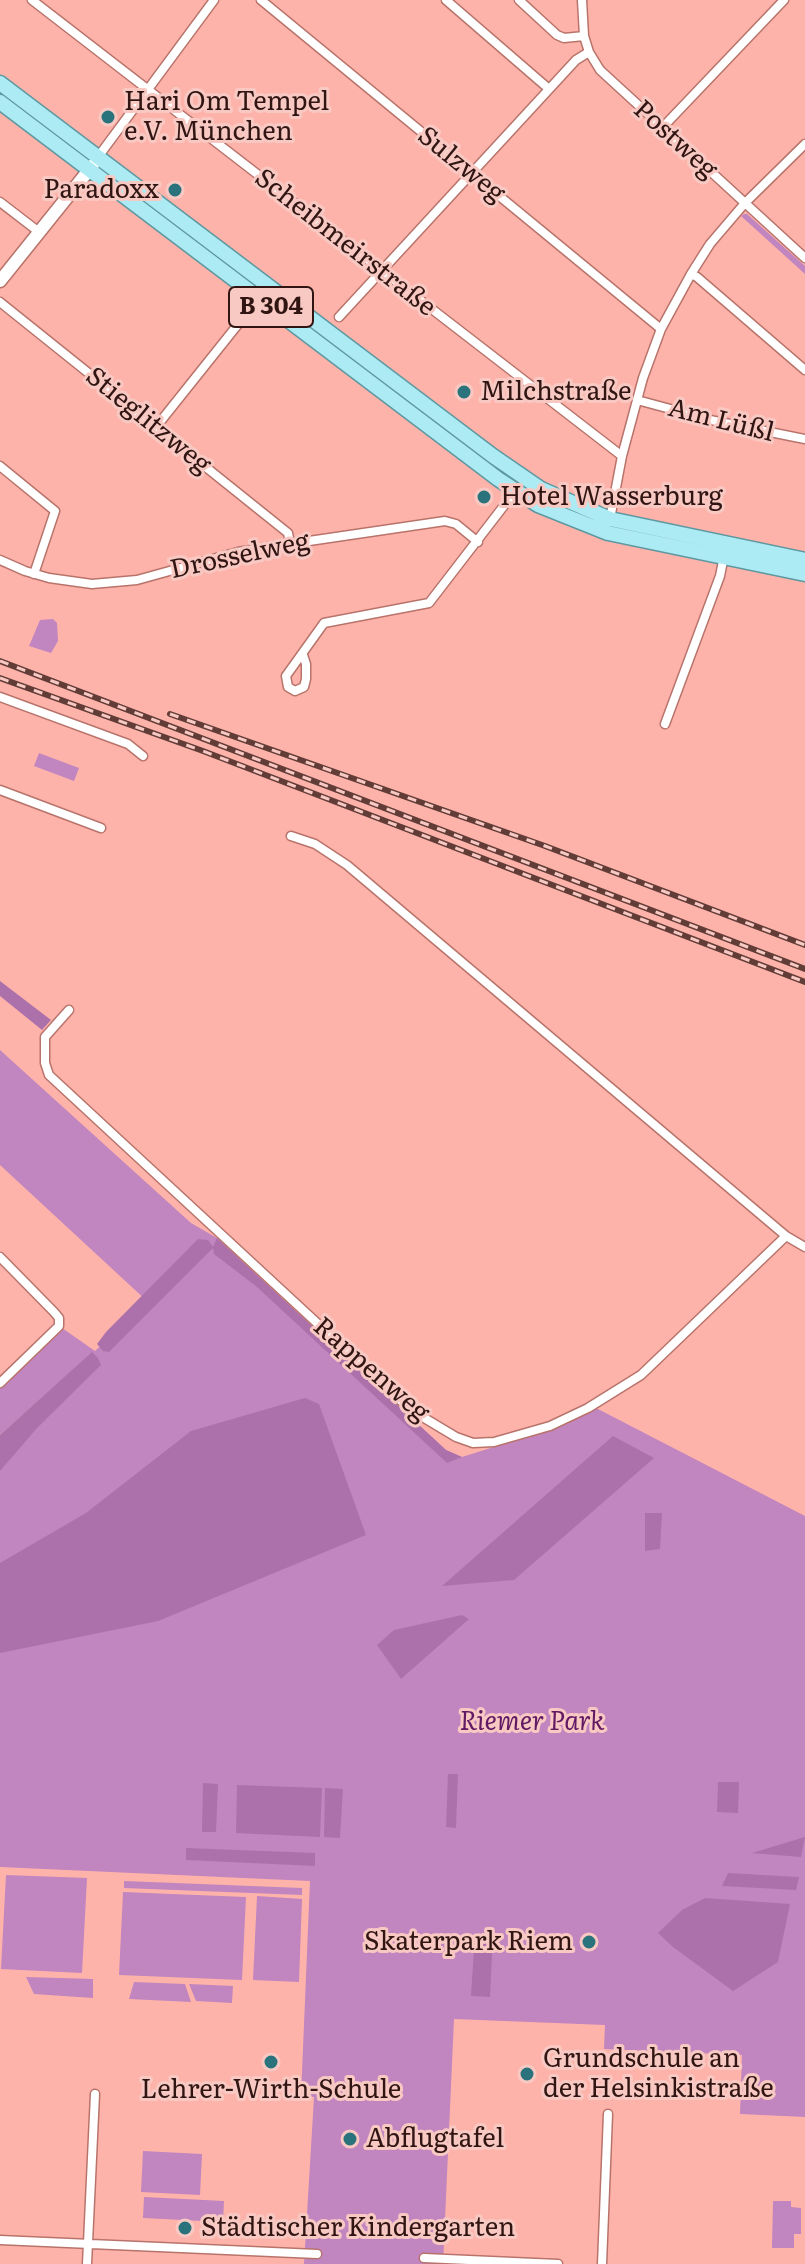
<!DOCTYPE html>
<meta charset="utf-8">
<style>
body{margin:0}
canvas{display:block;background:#feb3aa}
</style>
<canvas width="805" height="2264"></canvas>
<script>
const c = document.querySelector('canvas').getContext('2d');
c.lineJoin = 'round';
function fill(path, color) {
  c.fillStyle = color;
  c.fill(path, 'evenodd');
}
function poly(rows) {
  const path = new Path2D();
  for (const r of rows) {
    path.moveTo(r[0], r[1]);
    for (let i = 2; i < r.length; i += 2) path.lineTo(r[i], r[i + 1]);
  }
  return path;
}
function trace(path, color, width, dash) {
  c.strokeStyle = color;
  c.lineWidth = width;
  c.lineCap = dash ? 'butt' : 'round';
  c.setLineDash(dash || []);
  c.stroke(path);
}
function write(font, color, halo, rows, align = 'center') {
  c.font = font + ' Literata,serif';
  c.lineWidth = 6;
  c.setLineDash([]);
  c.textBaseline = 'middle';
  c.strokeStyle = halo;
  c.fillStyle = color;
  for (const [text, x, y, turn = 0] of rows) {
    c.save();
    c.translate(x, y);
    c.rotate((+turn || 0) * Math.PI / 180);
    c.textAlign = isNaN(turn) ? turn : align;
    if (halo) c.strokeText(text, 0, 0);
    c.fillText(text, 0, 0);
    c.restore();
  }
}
const green = poly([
 [744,214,747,214,805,266,805,274,741,216],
 [53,619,57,623,58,641,51,653,29,646,40,620],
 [39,753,79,768,74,781,34,766],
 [0,1050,191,1223,217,1238,446,1450,462,1457,551,1429,596,1408,805,1516,805,2117,740,2114,742,2055,604,2049,605,2025,454,2019,443,2264,304,2264,314,2097,301,2096,310,1881,0,1867,0,1438,93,1352,0,1435,0,1388,62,1328,95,1351,148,1302,0,1165],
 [6,1875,87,1878,82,1973,1,1969],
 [124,1881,302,1888,302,1895,124,1888],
 [123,1892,246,1897,242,1980,119,1975],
 [257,1896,302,1899,299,1982,253,1980],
 [26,1977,93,1979,93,1998,34,1994],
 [134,1982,185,1984,191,2002,129,1999],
 [189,1984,233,1986,232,2003,196,2001],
 [143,2151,202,2154,200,2195,141,2192],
 [144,2197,224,2201,223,2222,143,2218],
 [773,2201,791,2201,791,2207,801,2208,801,2234,794,2234,794,2248,772,2248]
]);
const forest = poly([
 [0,981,51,1020,42,1030,0,996],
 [217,1238,446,1450,462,1457,447,1463,257,1287,214,1254,213,1248,109,1352,103,1351,97,1344,106,1332,198,1239,208,1240,213,1247],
 [92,1352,98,1358,101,1365,37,1428,0,1471,0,1435],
 [305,1398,319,1404,366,1535,158,1621,0,1653,0,1563,86,1513,191,1431],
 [613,1436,654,1458,514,1580,442,1586],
 [645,1513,662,1513,660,1549,645,1551],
 [462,1615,469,1619,401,1679,377,1645,394,1630],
 [448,1774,458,1774,456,1828,446,1827],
 [718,1782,739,1782,738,1813,717,1812],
 [203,1783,218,1784,216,1832,202,1832],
 [237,1785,322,1788,320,1837,236,1833],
 [325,1788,343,1789,340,1838,324,1837],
 [805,1837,801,1857,752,1853],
 [186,1848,315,1853,315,1866,186,1860],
 [728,1873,799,1877,796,1890,722,1886],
 [705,1898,790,1904,778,1962,733,1991,673,1947,658,1933,682,1910],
 [475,1933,493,1934,490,1997,471,1996]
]);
const street = poly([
 [32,0,622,456],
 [261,0,661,329],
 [446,0,549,89],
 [519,0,557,35,564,38,584,36],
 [582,0,584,36,589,52,600,70,805,258],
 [662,128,784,0],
 [98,157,214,0],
 [0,202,39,232],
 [691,274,697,277,805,370],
 [0,302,288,533,290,543],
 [339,317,576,60,589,52],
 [637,400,715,421,805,439],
 [156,427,259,298],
 [0,466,55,511,34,574],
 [610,519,622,456,643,378,661,329,691,274,710,244,745,203,805,144],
 [0,560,25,571,49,578,92,584,137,580,238,552,275,546,445,521,456,524,478,542],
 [303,655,306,664,306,679,304,687,295,691,288,687,286,676,324,623,429,603,516,490],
 [0,697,128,744,143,756],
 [665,724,720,576,724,556],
 [0,790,101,828],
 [291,836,315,844,347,865,786,1236,805,1247],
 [69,1010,45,1037,45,1063,49,1075,411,1410,456,1437,473,1443,494,1442,550,1426,588,1408,641,1375,786,1236],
 [0,1257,54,1312,59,1318,59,1326,0,1383],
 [0,2240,317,2254],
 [424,2258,558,2264],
 [87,2264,95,2094],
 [602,2264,608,2114]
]);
const secondary = poly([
 [0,281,93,165]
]);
const primary = poly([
 [0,83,493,456,541,489,610,519,805,560],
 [0,102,498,479,538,505,608,533,805,574]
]);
const rail = poly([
 [0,661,805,969],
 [0,678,203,751,805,982],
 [170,714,545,846,805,945]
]);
const markers = [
 [108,117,8,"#2a727c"],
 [175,190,8,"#2a727c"],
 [464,392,8,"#2a727c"],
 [484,497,8,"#2a727c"],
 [589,1942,8,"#2a727c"],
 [271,2062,8,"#2a727c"],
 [527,2074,8,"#2a727c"],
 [350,2139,8,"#2a727c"],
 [185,2228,8,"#2a727c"]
];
const shields = [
 [271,307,84]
];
const shieldNames = [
 ["B 304",271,307]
];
const poiNames = [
 ["Hari Om Tempel",124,102],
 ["e.V. München",124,132],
 ["Paradoxx",159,190,"right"],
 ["Milchstraße",480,392],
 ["Hotel Wasserburg",500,497],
 ["Skaterpark Riem",573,1942,"right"],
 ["Grundschule an",543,2059],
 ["der Helsinkistraße",543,2089],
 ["Lehrer-Wirth-Schule",271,2090,"center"],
 ["Abflugtafel",366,2139],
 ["Städtischer Kindergarten",201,2228]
];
const streetNames = [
 ["Postweg",675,140,42],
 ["Sulzweg",461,165,39],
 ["Scheibmeirstraße",345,243,38],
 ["Stieglitzweg",148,421,39],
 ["Am Lüßl",721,421,14],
 ["Drosselweg",240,556,-12],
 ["Rappenweg",371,1370,41]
];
const parkNames = [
 ["Riemer Park",532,1722]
];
fill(green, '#c185c0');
fill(forest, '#ac71ab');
trace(street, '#b8736b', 11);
trace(secondary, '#b8736b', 15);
trace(primary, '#5e98a0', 17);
trace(street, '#fff', 8);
trace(secondary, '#fff', 12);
trace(primary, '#adebf4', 14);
trace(rail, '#623c37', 6);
trace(rail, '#f8c9c3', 3, [9]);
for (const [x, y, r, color] of markers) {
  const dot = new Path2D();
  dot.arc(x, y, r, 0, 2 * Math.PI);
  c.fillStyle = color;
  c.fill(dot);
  trace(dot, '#f8c9c3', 3);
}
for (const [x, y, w] of shields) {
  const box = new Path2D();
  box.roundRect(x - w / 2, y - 20, w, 40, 6);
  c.fillStyle = '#f8c9c3';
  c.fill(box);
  trace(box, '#301512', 2);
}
write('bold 24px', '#301512', null, shieldNames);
write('26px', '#301512', '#f8c9c3', poiNames, 'left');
write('26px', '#301512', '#f8c9c3', streetNames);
write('italic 26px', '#621964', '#f8c9c3', parkNames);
</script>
